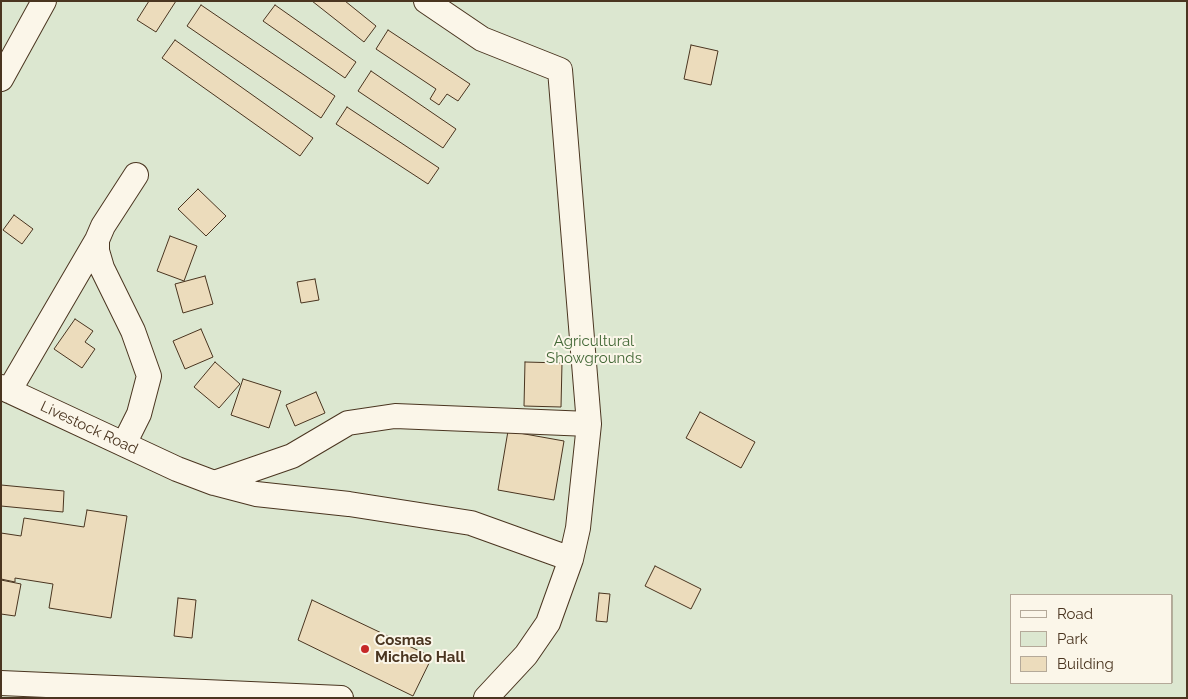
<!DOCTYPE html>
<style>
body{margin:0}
#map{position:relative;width:1188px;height:699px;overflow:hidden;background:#fbf6e9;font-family:Raleway,sans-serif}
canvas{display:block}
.frame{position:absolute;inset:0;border:2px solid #4a3520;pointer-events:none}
.legend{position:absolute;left:1010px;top:594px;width:162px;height:90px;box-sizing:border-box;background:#fbf6e9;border:1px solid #b4a999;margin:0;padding:6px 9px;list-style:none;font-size:15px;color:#4a3520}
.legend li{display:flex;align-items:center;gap:10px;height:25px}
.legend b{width:25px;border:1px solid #b4a999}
</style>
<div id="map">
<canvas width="1188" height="699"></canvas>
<div class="frame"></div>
<ul class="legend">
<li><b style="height:6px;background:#fbf6e9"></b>Road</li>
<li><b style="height:14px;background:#dce7d0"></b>Park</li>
<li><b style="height:14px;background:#ecdcbc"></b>Building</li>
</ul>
</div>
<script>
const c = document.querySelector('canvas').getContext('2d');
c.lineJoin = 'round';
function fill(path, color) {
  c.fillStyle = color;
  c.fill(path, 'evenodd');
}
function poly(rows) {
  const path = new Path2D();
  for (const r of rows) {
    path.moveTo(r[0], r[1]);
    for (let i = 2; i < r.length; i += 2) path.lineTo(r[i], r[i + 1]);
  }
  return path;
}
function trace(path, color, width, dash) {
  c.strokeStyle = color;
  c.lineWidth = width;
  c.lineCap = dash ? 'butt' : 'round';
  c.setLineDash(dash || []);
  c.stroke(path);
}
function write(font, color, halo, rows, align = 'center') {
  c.font = font + ' Raleway,sans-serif';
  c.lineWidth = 4;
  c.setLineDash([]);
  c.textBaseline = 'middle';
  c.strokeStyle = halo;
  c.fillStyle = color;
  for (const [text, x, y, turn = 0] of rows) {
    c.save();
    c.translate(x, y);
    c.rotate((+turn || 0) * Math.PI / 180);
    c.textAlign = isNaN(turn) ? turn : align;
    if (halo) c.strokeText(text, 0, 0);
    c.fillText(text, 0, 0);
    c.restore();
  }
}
const green = poly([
 [1,1,1187,1,1187,698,1,698,1,1],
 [1012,595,1172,595,1172,683,1012,683,1012,595]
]);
const building = poly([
 [149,1,176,1,156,32,137,20,149,1],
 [312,1,345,1,376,26,364,42,312,1],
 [201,5,335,96,321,118,187,26,201,5],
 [275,5,356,62,345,78,263,21,275,5],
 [388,30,470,84,458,101,447,94,439,105,430,99,436,89,376,49,388,30],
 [175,40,313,138,300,156,162,58,175,40],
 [691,45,718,51,711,85,684,79,691,45],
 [371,71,456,129,443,148,358,91,371,71],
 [347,107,439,168,428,184,336,124,347,107],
 [198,189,226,216,206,236,178,209,198,189],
 [14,215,33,229,22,244,3,230,14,215],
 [170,236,197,246,184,281,157,271,170,236],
 [205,276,213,304,183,313,175,284,205,276],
 [315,279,319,300,301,303,297,282,315,279],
 [75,319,93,331,85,342,95,349,82,368,54,349,75,319],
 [201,329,213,357,185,369,173,341,201,329],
 [215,362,240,384,219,408,194,387,215,362],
 [525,362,562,363,561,407,524,406,525,362],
 [243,379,281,391,269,428,231,415,243,379],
 [316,392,325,413,295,426,286,405,316,392],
 [700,412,755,442,741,468,686,438,700,412],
 [508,431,564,441,554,500,498,490,508,431],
 [1,485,64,491,63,512,1,506,1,485],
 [87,510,127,516,111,618,49,608,53,584,15,578,15,582,1,579,1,533,21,536,24,518,84,527,87,510],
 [655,566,701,589,691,609,645,586,655,566],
 [1,580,21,584,15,616,1,614,1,580],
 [599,593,610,594,607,622,596,621,599,593],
 [178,598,196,600,192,638,174,636,178,598],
 [312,600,432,657,413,696,298,640,312,600]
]);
const minor = poly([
 [426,1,482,39,560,70,589,424,578,528,571,559,548,623,526,655,486,698],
 [1,79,44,1],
 [1,387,177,469,214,483,256,494,349,504,471,523,571,559],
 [9,391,97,240],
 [124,444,139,414,149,376,133,331,102,268,97,251,97,240,103,226,136,175],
 [214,483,292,456,348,423,395,416,589,424],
 [1,683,341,698]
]);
const markers = [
 [365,649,5,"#c62828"]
];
const parkNames = [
 ["Agricultural",594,341],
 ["Showgrounds",594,358]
];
const streetNames = [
 ["Livestock Road",89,428,25]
];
const poiNames = [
 ["Cosmas",375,640],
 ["Michelo Hall",375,657]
];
fill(green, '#dce7d0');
trace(green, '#887966', 1);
fill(building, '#ecdcbc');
trace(building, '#4a3520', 1);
trace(minor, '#4a3520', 26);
trace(minor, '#fbf6e9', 24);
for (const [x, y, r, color] of markers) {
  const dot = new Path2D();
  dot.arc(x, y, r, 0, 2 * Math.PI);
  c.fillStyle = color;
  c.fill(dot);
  trace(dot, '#fbf6e9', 2);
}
write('15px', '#436837', '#fbf6e9', parkNames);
write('15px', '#4a3520', '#fbf6e9', streetNames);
write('bold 15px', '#4a3520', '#fbf6e9', poiNames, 'left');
</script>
